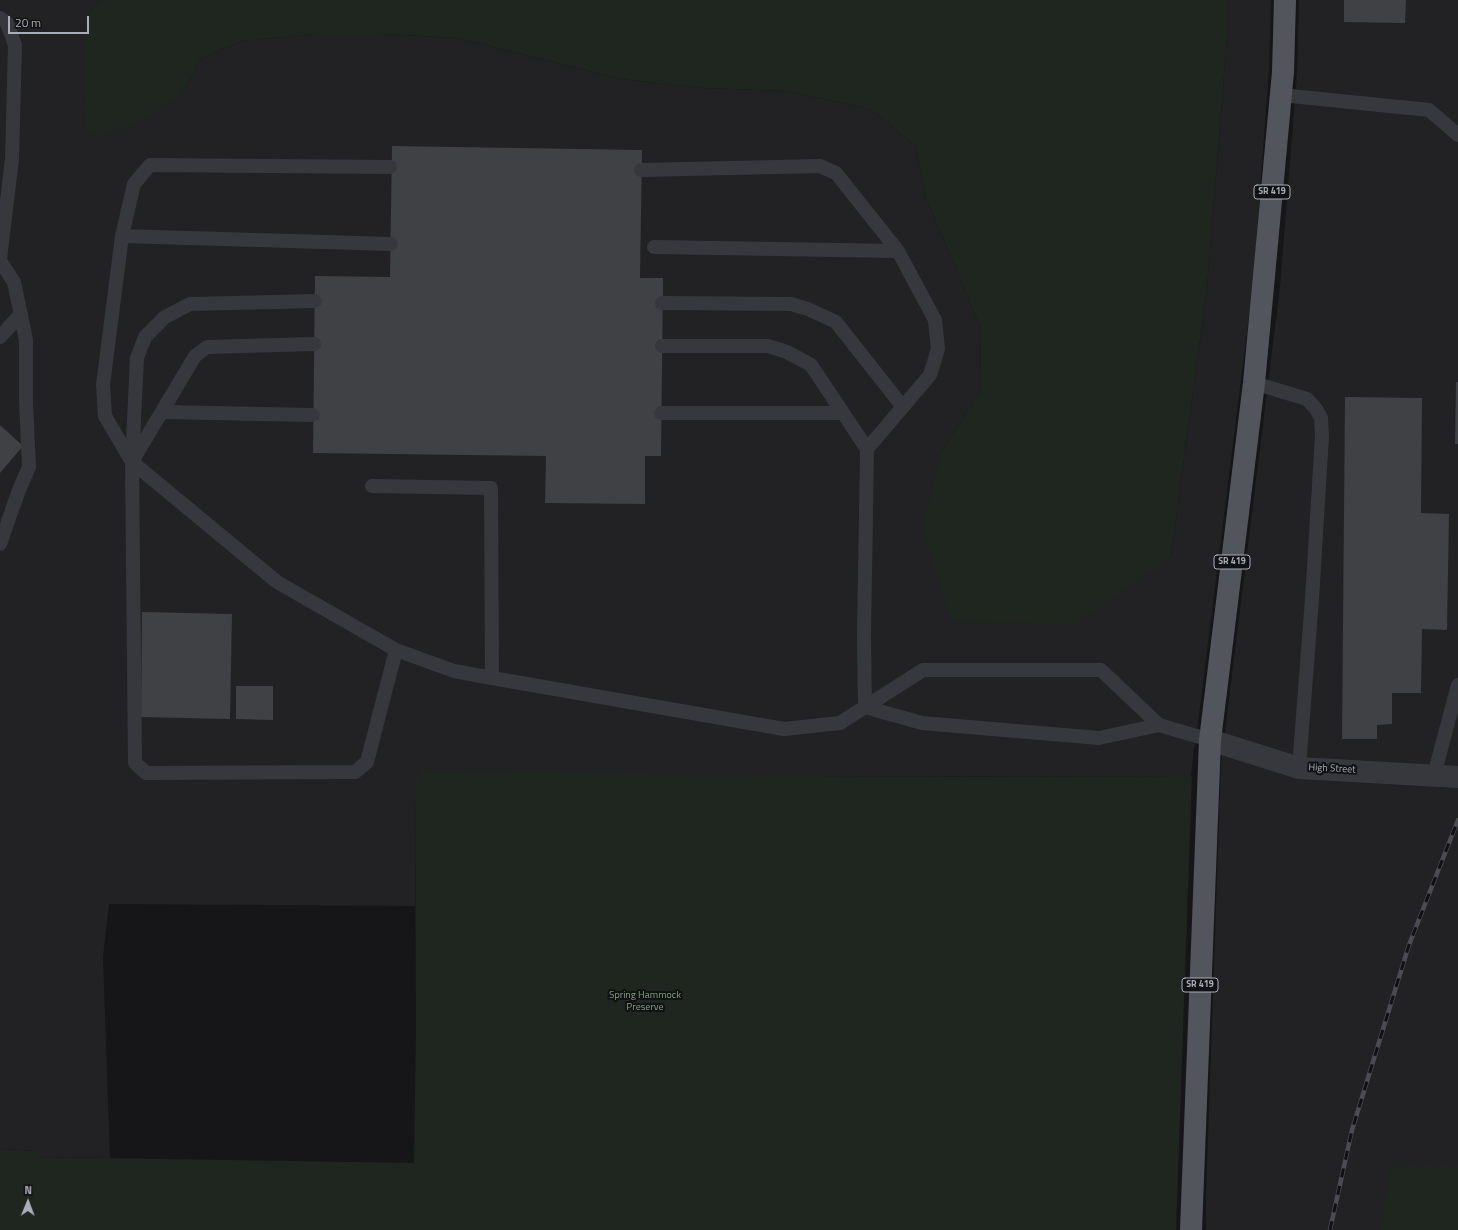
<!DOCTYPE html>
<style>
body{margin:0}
#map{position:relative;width:1458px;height:1230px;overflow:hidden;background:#161618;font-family:"Titillium Web",sans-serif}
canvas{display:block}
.north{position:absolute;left:8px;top:1182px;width:40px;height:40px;-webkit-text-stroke:3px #111113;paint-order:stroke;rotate:1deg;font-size:11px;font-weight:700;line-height:16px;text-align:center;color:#a8adb8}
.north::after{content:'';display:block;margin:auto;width:14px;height:18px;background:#a8adb8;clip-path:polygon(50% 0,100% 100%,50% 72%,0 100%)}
.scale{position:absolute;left:8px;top:16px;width:81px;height:18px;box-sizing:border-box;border:2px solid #a8adb8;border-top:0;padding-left:5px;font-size:12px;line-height:14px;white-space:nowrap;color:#a8adb8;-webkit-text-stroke:3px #111113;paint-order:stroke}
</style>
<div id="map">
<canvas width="1458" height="1230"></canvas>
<div class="north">N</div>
<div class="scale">20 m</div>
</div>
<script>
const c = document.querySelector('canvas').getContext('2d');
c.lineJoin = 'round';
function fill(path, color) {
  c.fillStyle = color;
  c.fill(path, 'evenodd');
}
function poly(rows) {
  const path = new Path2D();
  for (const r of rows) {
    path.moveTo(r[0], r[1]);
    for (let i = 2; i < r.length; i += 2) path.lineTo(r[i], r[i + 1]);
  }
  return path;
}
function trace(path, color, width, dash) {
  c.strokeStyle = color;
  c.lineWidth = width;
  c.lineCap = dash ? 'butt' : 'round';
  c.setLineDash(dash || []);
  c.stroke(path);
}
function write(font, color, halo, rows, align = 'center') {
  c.font = font + ' "Titillium Web",sans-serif';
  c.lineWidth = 4;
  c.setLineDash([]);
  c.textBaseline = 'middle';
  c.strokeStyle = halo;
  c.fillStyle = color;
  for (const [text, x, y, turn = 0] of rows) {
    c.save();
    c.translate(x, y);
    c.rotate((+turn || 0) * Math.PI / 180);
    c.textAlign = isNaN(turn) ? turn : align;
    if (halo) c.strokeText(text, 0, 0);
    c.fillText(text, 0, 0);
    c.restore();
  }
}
const built = poly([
 [0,0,100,0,84,21,179,98,202,58,242,41,313,34,383,34,458,38,621,79,703,88,789,91,872,110,915,146,926,198,981,328,980,391,941,453,1171,556,1207,288,1229,13,1228,0,1271,0,1269,70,1253,284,1195,747,1194,747,1191,776,415,778,415,906,109,904,103,957,110,1158,39,1157,39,1151,0,1149],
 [1299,0,1458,0,1458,1230,1206,1230,1206,1195,1221,764,1280,287,1297,73]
]);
const green = poly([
 [100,0,1228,0,1229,13,1207,288,1171,556,1076,624,951,621,922,527,941,453,980,391,981,328,926,198,915,146,872,110,789,91,703,88,621,79,458,38,383,34,313,34,242,41,202,58,179,98,141,121,97,137,86,131,84,21],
 [420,770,868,777,1192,776,1176,1230,0,1230,0,1149,39,1151,39,1157,414,1163,416,1033,415,778,419,778],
 [1391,1165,1458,1166,1458,1230,1380,1230]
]);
const building = poly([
 [1344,0,1406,0,1405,23,1344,22],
 [392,146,642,150,640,278,663,278,661,456,645,456,645,504,545,503,546,456,313,453,315,276,390,277],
 [1456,382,1458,382,1458,444,1455,444],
 [1345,397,1422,398,1421,513,1449,514,1447,630,1422,629,1421,693,1392,693,1392,724,1377,725,1377,739,1342,739],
 [0,425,23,446,0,473],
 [142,612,232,614,230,719,141,717],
 [236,686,273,686,273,720,236,719]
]);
const lane = poly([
 [0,18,7,23,15,45,12,159,0,259],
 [1281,95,1429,110,1458,135],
 [641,170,820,166,836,173,898,251],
 [122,236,134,184,150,165,390,167],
 [391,244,122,236,103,385,105,416,132,462,277,582,396,650,454,671,492,678],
 [654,247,898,251,935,320,938,349,930,375,867,449],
 [0,261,14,282,26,340,26,402,29,467,19,490,0,544],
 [315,301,190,304,165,317,145,337,137,358,132,462,135,763,146,773,355,772,367,762,396,650],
 [662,303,791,304,808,309,836,322,902,406],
 [0,337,21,314],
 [1254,383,1307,399,1316,409,1321,418,1322,436,1312,599,1299,768],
 [162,412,313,415],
 [661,413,843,413],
 [133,460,195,356,207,347,314,344],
 [372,486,491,488,492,678,784,729,840,723,865,707,864,636,867,449,811,365,787,352,768,346,662,346],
 [1159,725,1099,738,922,723,865,707,923,670,1101,670,1159,725,1210,740],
 [1434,775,1458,685]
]);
const street = poly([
 [1210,740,1299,768,1458,777]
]);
const primary = poly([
 [1191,1230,1210,740,1254,383,1283,72,1285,0]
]);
const rail = poly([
 [1330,1230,1352,1130,1409,945,1458,820]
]);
const shields = [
 [1272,192,36],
 [1232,562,36],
 [1200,985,36]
];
const shieldNames = [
 ["SR 419",1272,192],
 ["SR 419",1232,562],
 ["SR 419",1200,985]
];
const streetNames = [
 ["High Street",1332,769,3]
];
const parkNames = [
 ["Spring Hammock",645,996],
 ["Preserve",645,1008]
];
fill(built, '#222225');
fill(green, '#1e261f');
fill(building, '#404145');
trace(lane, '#37383d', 14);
trace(street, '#37383d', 22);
trace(primary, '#53555c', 22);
trace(rail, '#4a4c52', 4.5);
trace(rail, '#111113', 3, [9]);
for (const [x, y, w] of shields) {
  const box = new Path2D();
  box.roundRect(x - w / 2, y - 7, w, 14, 3);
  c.fillStyle = '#111113';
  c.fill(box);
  trace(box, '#a8adb8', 1);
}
write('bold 9px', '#a8adb8', null, shieldNames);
write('10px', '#a8adb8', '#111113', streetNames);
write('10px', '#7fa381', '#111113', parkNames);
</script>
